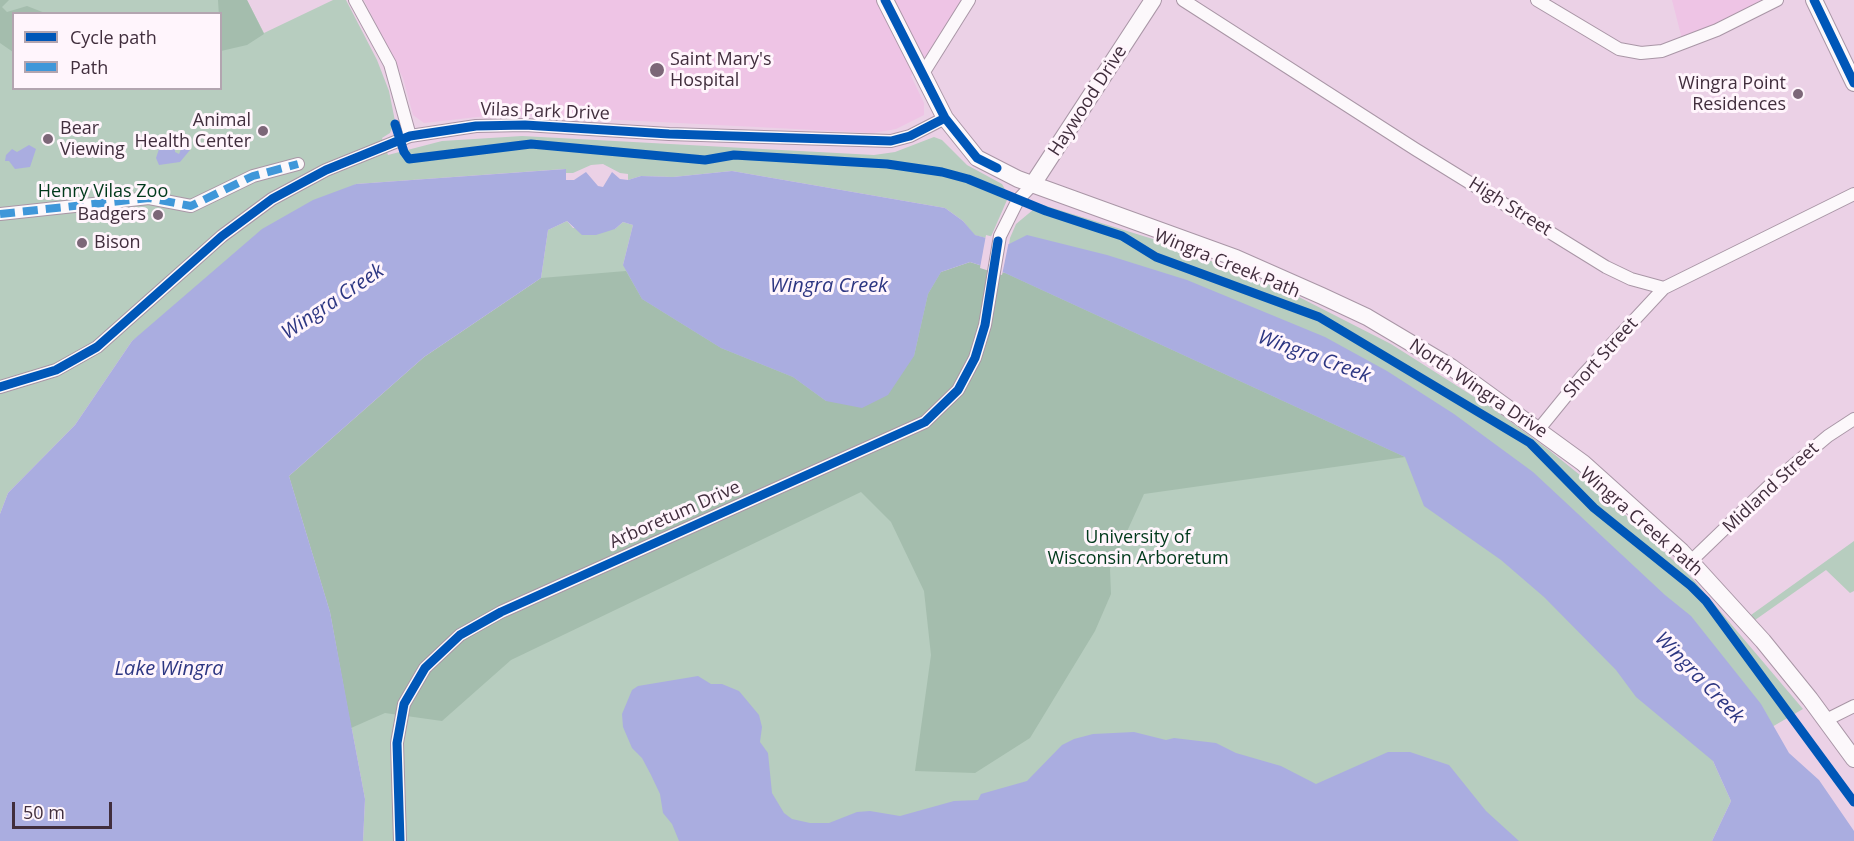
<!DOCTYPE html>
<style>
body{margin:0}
#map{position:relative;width:1854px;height:841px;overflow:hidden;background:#ebd1e6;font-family:"Open Sans",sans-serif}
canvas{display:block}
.legend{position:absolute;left:12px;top:12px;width:210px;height:78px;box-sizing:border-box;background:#fff5fc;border:2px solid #b3a5b0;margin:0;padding:8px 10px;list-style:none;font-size:18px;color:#412e3d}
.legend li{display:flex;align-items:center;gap:12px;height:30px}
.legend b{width:30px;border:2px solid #b3a5b0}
.scale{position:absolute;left:12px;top:802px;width:100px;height:27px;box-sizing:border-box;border:3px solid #412e3d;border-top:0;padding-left:8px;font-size:18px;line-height:21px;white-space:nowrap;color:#412e3d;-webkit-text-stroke:4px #fff5fc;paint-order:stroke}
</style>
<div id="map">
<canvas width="1854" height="841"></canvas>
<ul class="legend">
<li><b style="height:8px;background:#0057b8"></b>Cycle path</li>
<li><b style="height:8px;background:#3f97d9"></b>Path</li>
</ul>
<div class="scale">50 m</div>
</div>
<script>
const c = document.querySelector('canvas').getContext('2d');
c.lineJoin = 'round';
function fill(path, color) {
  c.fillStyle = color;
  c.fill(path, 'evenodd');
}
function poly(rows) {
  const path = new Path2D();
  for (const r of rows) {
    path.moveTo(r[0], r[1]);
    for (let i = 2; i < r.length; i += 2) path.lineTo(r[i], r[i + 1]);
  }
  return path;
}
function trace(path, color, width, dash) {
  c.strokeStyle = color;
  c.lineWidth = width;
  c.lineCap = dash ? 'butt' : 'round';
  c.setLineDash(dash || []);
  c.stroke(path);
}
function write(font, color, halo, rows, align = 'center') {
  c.font = font + ' "Open Sans",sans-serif';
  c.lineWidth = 6;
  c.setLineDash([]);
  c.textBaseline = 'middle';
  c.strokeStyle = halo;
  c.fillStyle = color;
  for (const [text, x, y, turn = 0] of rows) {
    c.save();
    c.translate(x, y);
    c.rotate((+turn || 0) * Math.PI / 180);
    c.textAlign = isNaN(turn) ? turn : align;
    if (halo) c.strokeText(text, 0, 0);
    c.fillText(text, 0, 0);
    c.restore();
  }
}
const built = poly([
 [364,0,963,0,940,37,911,76,924,103,924,115,896,129,873,133,504,114,424,123,413,115,403,78],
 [1672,0,1777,0,1683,43]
]);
const green = poly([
 [0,0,247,0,264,33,333,0,346,0,377,60,389,91,395,121,390,133,382,138,388,155,442,141,522,136,874,155,895,152,934,137,942,140,967,165,1002,184,1006,191,1007,200,990,239,974,235,963,221,945,208,732,171,673,177,641,176,628,180,628,174,620,173,603,164,591,165,573,173,566,173,565,169,356,184,132,341,75,425,8,493,0,514],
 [14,14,220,14,220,88,14,88],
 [1040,204,1169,244,1295,295,1391,344,1495,410,1549,450,1601,492,1692,578,1803,709,1713,761,1731,801,1712,841,363,841,365,799,330,612,289,476,541,278,548,230,567,221,573,228,615,229,623,222,633,225,623,265,1005,273,1010,238,1016,224],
 [1854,541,1854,591,1850,593,1826,570,1748,625,1744,620]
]);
const forest = poly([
 [0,0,9,0,2,7,7,12,27,6,45,13,14,14,13,52,0,43],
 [218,0,247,0,264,34,247,45,221,51],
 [970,262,1005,273,1405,457,1144,494,1110,569,1111,594,1095,631,1030,738,975,773,915,771,931,655,924,591,891,522,861,492,511,660,442,721,385,713,351,728,330,612,289,476,424,357,541,278,626,271,642,299,721,348,793,377,826,401,914,356,928,294,941,272]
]);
const water = poly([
 [177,144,180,146,175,150,175,152,179,154,182,147,190,150,180,162,159,165,156,158,159,149],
 [29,145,36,149,30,167,15,169,9,161,5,161,6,155,12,149,17,152],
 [566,169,566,180,574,180,586,172,598,186,603,187,612,172,620,179,628,180,641,176,673,177,732,171,945,208,963,221,975,235,1009,244,1027,235,1107,255,1187,280,1325,337,1387,371,1454,414,1533,472,1665,595,1691,616,1761,704,1789,753,1819,780,1854,831,1854,841,1712,841,1731,801,1713,761,1636,697,1616,670,1544,597,1501,560,1424,506,1405,457,1005,273,970,262,941,272,928,294,914,356,888,395,862,408,826,401,793,377,721,348,642,299,623,265,633,225,623,222,615,229,596,235,582,235,567,221,548,230,541,278,424,357,289,476,330,612,365,799,363,841,0,841,0,514,8,493,75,425,132,341,262,229,313,200,356,184],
 [698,676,711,684,722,684,739,691,759,715,762,727,760,742,768,753,772,793,784,813,792,819,810,823,829,823,857,812,870,811,900,816,954,801,978,800,981,794,1027,781,1062,745,1074,739,1093,734,1134,732,1166,740,1174,738,1216,743,1236,753,1281,766,1316,784,1388,752,1410,752,1449,765,1486,811,1519,841,679,841,672,824,663,813,660,794,651,775,642,758,632,748,623,727,622,714,632,690,638,686]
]);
const pier = poly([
 [986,235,1009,241,1002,275,980,268]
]);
const street = poly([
 [355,0,390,64,410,136],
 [1183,0,1415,149,1606,267,1631,279,1664,288,1854,194],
 [1537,0,1619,49,1641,53,1662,51,1717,30,1777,0],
 [922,75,969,0],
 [0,214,149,198,191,206,253,176,298,164],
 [0,387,56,370,97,347,222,236,272,199,326,170,410,136,476,126,525,125,669,134,891,141,910,136,945,118],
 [1539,429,1583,375,1664,288],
 [1691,561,1771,484,1828,436,1854,419],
 [1826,720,1854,706],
 [400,841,397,743,404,704,425,668,460,635,501,612,925,422,958,390,975,358,985,325,1000,236,1018,200,1033,184]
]);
const secondary = poly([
 [885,0,945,118,977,158,1018,179,1236,258,1322,296,1367,317,1451,367,1583,463,1681,551,1763,641,1810,699,1854,759],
 [1814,0,1854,83],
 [1033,184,1153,0]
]);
const quiet = poly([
 [0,214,149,198,191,206,253,176,298,164]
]);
const cycleway = poly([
 [885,0,945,118,977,158,997,168],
 [1814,0,1854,83],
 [395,124,404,152,409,159,531,144,705,160,734,155,887,164,942,172,968,179,1046,211,1122,236,1156,257,1319,317,1530,443,1594,508,1691,586,1706,601,1854,802],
 [0,387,56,370,97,347,222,236,272,199,326,170,410,136,476,126,525,125,669,134,891,141,910,136,945,118],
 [400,841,397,743,404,704,425,668,460,635,501,612,925,422,958,390,975,358,985,325,998,241]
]);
const markers = [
 [657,70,8,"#7c6778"],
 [1798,94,6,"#7c6778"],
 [263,131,6,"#7c6778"],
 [48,139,6,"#7c6778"],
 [158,215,6,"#7c6778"],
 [82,243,6,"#7c6778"]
];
const poiNames = [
 ["Saint Mary's",670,60],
 ["Hospital",670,81],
 ["Wingra Point",1786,84,"right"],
 ["Residences",1786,105,"right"],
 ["Animal",251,121,"right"],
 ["Health Center",251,142,"right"],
 ["Bear",60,129],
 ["Viewing",60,150],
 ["Badgers",146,215,"right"],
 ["Bison",94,243]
];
const streetNames = [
 ["Haywood Drive",1088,101,-57],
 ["Vilas Park Drive",545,112,2],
 ["High Street",1510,207,32],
 ["Wingra Creek Path",1227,264,22],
 ["Short Street",1601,358,-48],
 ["North Wingra Drive",1478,389,34],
 ["Midland Street",1771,488,-43],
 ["Arboretum Drive",675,515,-24],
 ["Wingra Creek Path",1641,522,41]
];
const parkNames = [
 ["Henry Vilas Zoo",103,192],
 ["University of",1138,538],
 ["Wisconsin Arboretum",1138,559]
];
const waterNames = [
 ["Wingra Creek",829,286],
 ["Wingra Creek",333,302,-34],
 ["Wingra Creek",1314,357,20],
 ["Lake Wingra",169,669],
 ["Wingra Creek",1699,678,46]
];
fill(built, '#eec4e5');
fill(green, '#b7cdbf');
fill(forest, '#a4bdad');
fill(water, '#aaade0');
fill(pier, '#ebd1e6');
trace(street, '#a996a6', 14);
trace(secondary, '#a996a6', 18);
trace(street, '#fcf8fb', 12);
trace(secondary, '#fcf8fb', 16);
trace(quiet, '#3f97d9', 8, [15, 8]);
trace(cycleway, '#0057b8', 9);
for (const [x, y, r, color] of markers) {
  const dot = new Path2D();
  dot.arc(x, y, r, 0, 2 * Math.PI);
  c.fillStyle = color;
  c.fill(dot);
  trace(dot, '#fff5fc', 2);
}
write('18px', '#412e3d', '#fff5fc', poiNames, 'left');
write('18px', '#412e3d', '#fff5fc', streetNames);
write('18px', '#00391b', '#fff5fc', parkNames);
write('italic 20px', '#2d3682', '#fff5fc', waterNames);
</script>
